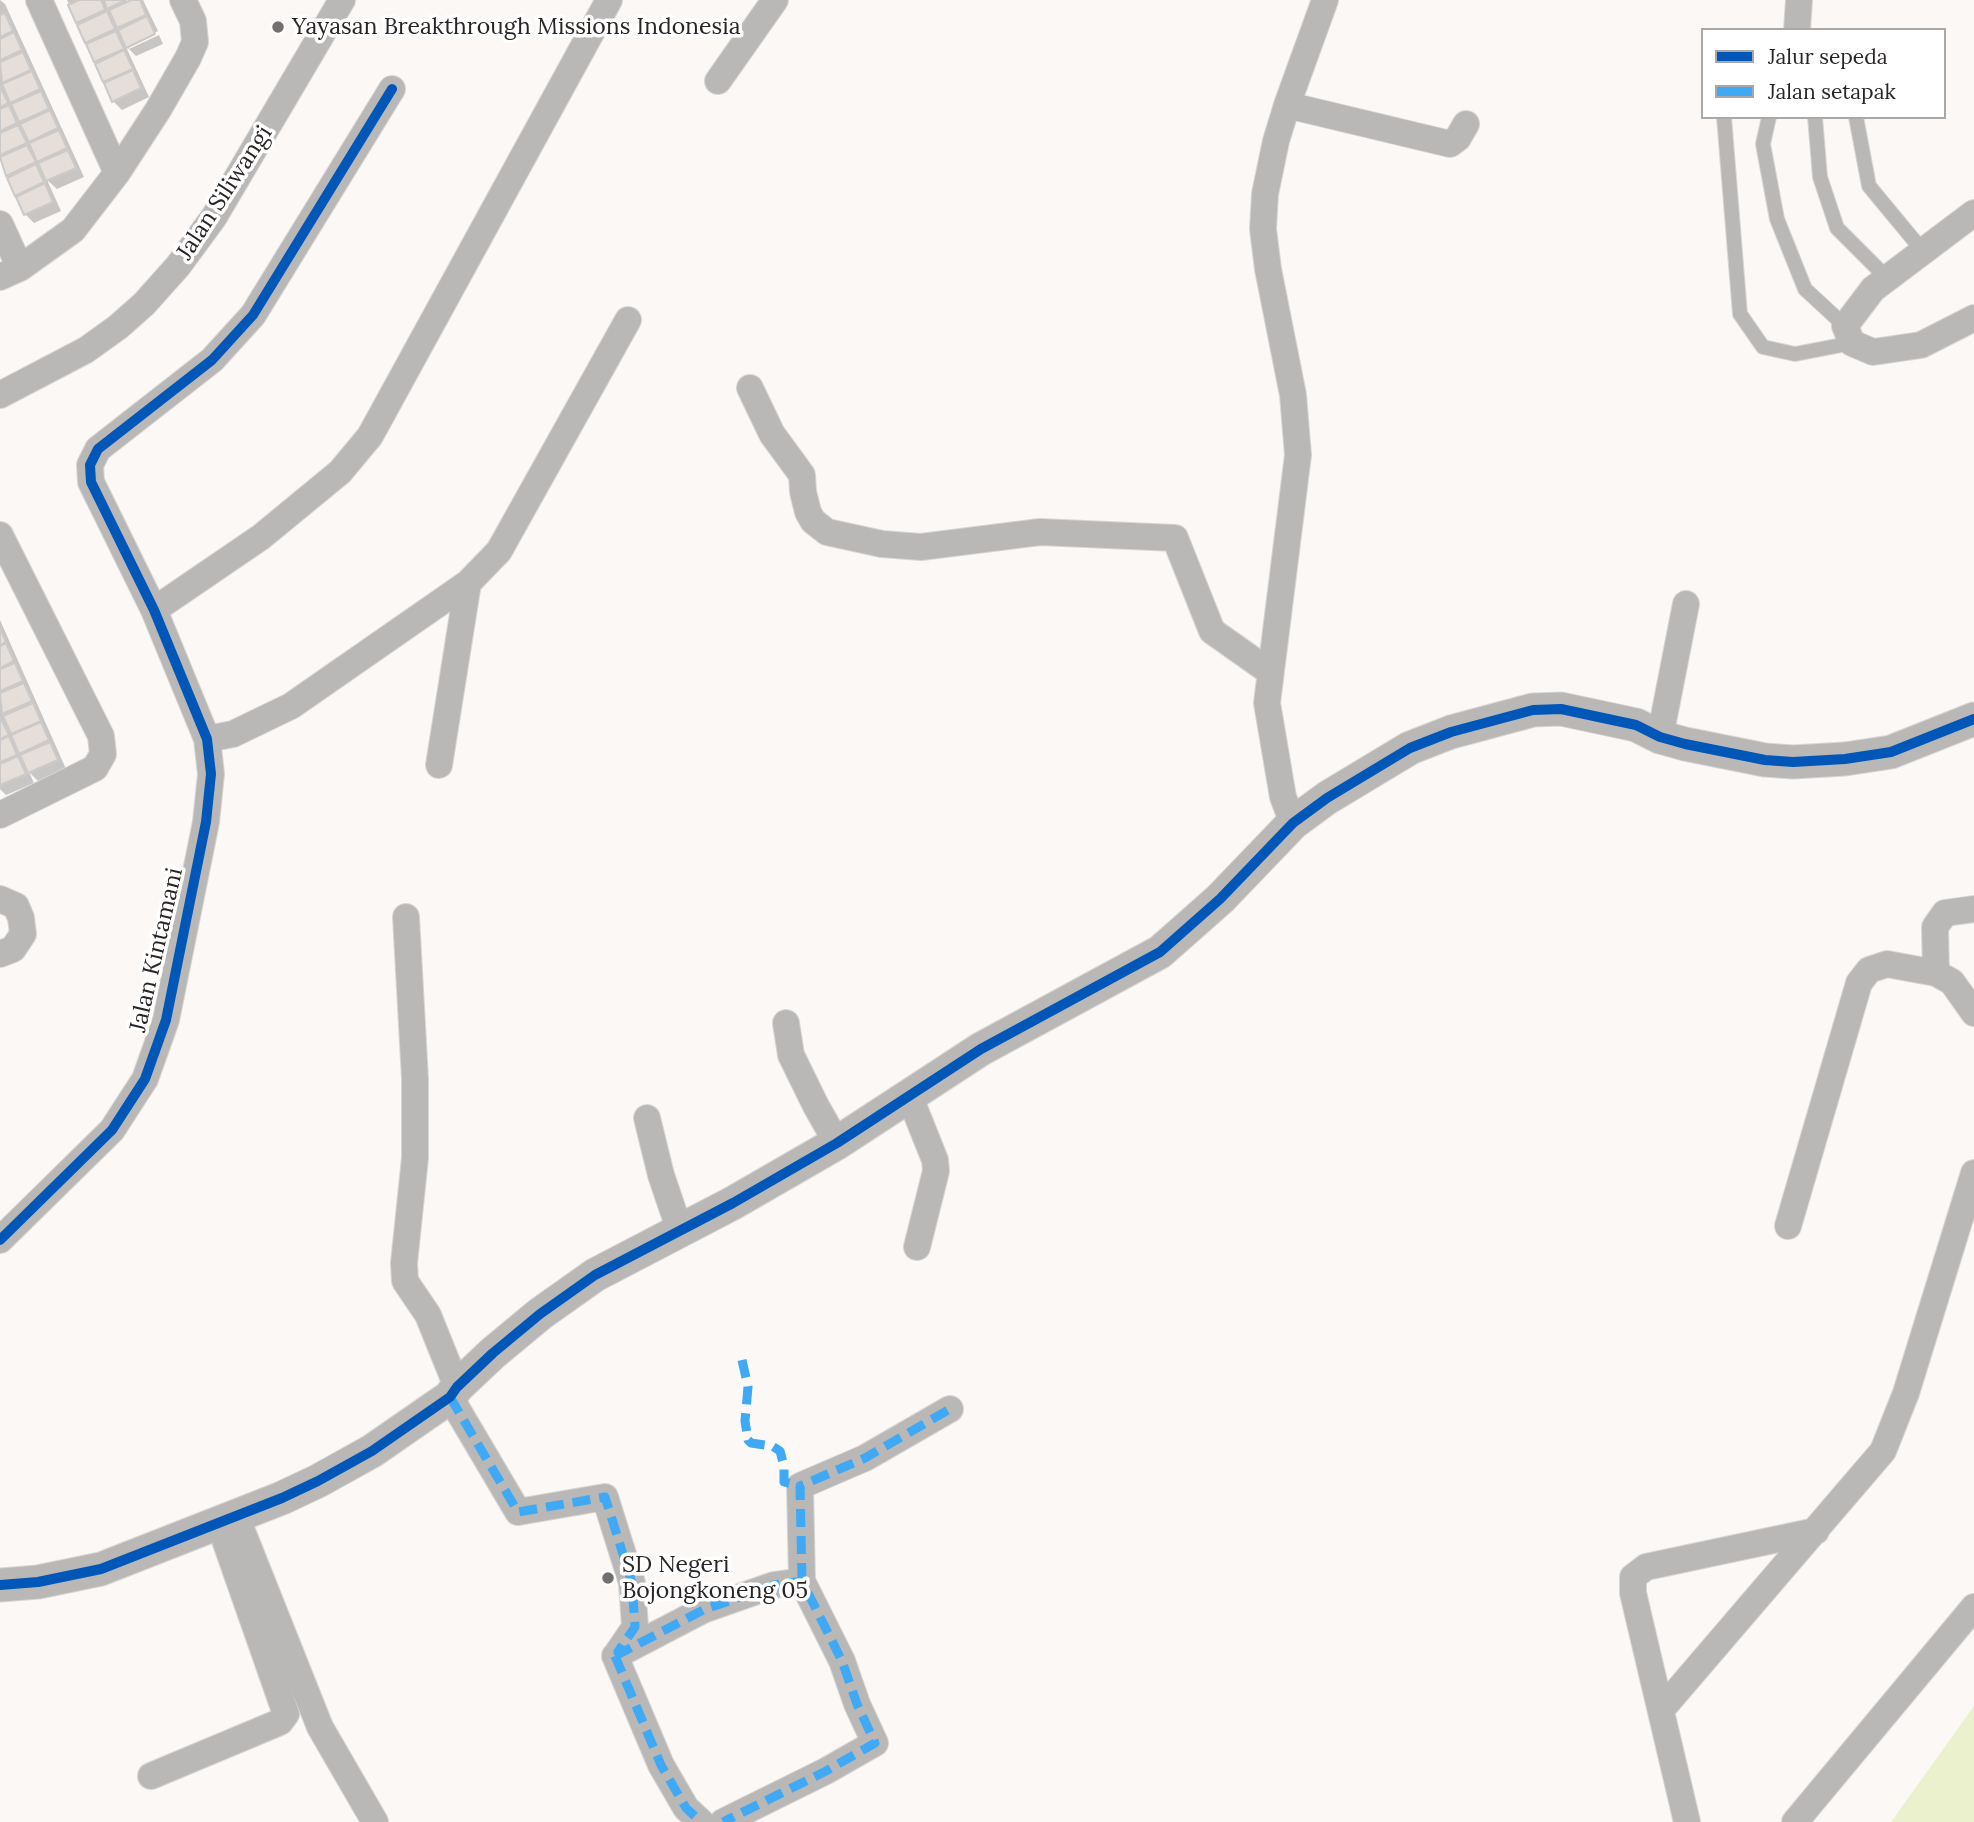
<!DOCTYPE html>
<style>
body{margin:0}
#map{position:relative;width:1974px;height:1822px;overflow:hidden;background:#fbf8f6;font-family:Lora,serif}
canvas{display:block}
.legend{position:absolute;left:1701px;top:28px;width:245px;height:91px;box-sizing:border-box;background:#fff;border:2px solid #a9a8a7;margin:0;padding:9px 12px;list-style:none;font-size:21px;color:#282524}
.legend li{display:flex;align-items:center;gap:14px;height:35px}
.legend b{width:35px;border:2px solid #a9a8a7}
</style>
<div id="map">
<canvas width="1974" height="1822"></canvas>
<ul class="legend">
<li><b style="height:9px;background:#0057b8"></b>Jalur sepeda</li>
<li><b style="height:9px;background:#3fa9f5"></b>Jalan setapak</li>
</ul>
</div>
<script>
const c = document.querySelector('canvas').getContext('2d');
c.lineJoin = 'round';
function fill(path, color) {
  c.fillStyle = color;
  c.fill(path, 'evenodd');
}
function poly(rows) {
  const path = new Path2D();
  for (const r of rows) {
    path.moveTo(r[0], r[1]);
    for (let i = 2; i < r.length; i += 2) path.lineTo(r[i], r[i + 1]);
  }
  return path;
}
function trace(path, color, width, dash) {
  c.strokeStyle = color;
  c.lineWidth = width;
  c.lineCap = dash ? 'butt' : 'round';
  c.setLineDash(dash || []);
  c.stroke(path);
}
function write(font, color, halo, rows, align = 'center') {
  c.font = font + ' Lora,serif';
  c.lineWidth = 7;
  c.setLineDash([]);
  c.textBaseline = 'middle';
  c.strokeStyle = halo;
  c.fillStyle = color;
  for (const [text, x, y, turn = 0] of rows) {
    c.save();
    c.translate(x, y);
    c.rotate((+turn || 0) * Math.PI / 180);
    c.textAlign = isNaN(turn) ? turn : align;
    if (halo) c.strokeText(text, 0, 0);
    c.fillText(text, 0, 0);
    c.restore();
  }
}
const green = poly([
 [1974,1706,1974,1822,1891,1822]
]);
const shadow = poly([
 [0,0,5,4,84,177,57,189,47,180,61,211,34,223,25,214,0,159],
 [67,0,122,0,110,5,110,9,130,0,143,0,158,31,129,45,129,49,126,47,149,97,122,110,113,101],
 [159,35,163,44,136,56,129,49],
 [0,620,66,769,38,781,29,772,34,783,6,795,0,789]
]);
const building = poly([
 [79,0,101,0,105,10,76,23,68,5,79,0],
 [104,0,126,0,107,9,104,0],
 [131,0,140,0,146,15,117,28,109,10,131,0],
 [107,11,115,29,85,43,77,25,107,11],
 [5,13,13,31,0,37,0,15,5,13],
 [147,16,155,34,126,48,118,30,147,16],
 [116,31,124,49,94,62,86,44,116,31],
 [14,32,22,50,0,60,0,39,14,32],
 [124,50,133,69,103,82,95,64,124,50],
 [23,52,31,70,2,83,0,62,23,52],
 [133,70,141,88,112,102,104,83,133,70],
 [32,71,40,89,10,103,2,84,32,71],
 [0,86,8,103,0,107,0,86],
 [41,91,49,109,19,122,11,104,41,91],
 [9,105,17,123,0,131,0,109,9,105],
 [50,110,58,128,29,142,20,124,50,110],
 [18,125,27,143,0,155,0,133,18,125],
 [59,130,67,148,37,162,29,143,59,130],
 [27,145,36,162,6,176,0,157,27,145],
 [68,150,76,168,46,181,38,163,68,150],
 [36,164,44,182,15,196,7,178,36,164],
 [45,183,53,202,24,215,16,197,45,183],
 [0,628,6,642,0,645,0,628],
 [6,643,14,661,0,668,0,646,6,643],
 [15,663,23,681,0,691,0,669,15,663],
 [24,683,32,701,2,714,0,693,24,683],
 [33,703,41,721,11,734,3,716,33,703],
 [0,717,9,735,0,739,0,717],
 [41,722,49,740,19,754,11,735,41,722],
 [9,736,17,755,0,762,0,740,9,736],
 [50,742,58,760,28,773,20,755,50,742],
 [18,756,26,774,0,785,0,764,18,756]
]);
const service = poly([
 [1724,117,1740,314,1763,347,1795,354,1852,343],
 [1769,117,1763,144,1777,219,1805,289,1845,326],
 [1815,117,1820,177,1837,228,1887,278],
 [1856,117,1869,186,1922,250]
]);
const minor = poly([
 [39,0,117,173],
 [1797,30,1799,0],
 [718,81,775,0],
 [1287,105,1450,144,1458,138,1466,124],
 [1974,213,1873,289,1845,326,1852,343,1873,352,1921,345,1974,318],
 [0,224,20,268],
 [0,277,20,268,73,230,117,173,158,110,188,58,195,42,193,21,183,0],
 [750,388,772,434,802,475,803,492,808,512,813,521,827,532,882,544,921,547,1040,532,1175,538,1212,631,1270,672],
 [0,395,86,350,118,327,144,304,178,266,214,217,342,0],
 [0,535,101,736,103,754,95,768,0,815],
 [154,610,261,537,340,472,370,436,609,0],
 [1660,737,1686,604],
 [207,739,233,734,291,706,468,583,499,551,628,320],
 [439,765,468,583],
 [1293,823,1283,797,1267,703,1298,455,1293,395,1268,269,1263,229,1265,194,1276,141,1287,105,1325,0],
 [0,899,16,906,21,918,23,934,13,949,0,954],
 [406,917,415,1079,415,1158,404,1263,405,1281,428,1315,457,1387],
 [1936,973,1935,927,1945,913,1974,909],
 [786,1023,791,1055,816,1106,837,1143],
 [909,1095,935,1160,936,1171,917,1247],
 [647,1118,661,1175,680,1231],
 [1788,1226,1859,983,1869,970,1887,964,1936,973,1952,982,1974,1013],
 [0,1240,112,1130,145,1079,166,1020,206,822,211,774,207,739,154,610,91,482,90,465,98,449,212,360,253,315,392,89],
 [450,1397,518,1512,605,1497,632,1583,635,1627,616,1655],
 [236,1516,320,1727,375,1822],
 [802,1581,800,1486,865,1458,950,1409],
 [615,1656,703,1610,774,1585,802,1581,842,1661,857,1704,875,1743,826,1771,723,1822],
 [615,1656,661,1765,686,1808,701,1822],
 [1661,1710,1883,1451,1906,1393,1974,1173],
 [151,1776,280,1722,286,1714,219,1523],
 [1687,1822,1633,1593,1633,1577,1646,1567,1816,1531],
 [1795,1822,1974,1607]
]);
const tertiary = poly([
 [0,1585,38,1582,101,1569,282,1498,318,1481,372,1451,450,1397,457,1387,493,1353,540,1314,595,1275,733,1203,837,1143,981,1049,1160,952,1220,899,1293,823,1327,798,1410,748,1451,732,1533,710,1561,709,1636,725,1660,737,1685,744,1765,760,1793,762,1845,759,1891,752,1974,719]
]);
const quiet = poly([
 [742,1360,748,1387,745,1421,748,1440,751,1443,772,1446,780,1451,784,1466,784,1482,800,1486],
 [450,1397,518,1512,605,1497,632,1583,635,1627,617,1653],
 [802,1581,800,1486,865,1458,950,1409],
 [615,1656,703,1610,774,1585,802,1581,842,1661,857,1704,875,1743,826,1771,723,1822],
 [615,1656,661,1765,686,1808,701,1822]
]);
const cycleway = poly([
 [0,1240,112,1130,145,1079,166,1020,206,822,211,774,207,739,154,610,91,482,90,465,98,449,212,360,253,315,392,89],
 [0,1585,38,1582,101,1569,282,1498,318,1481,372,1451,450,1397,457,1387,493,1353,540,1314,595,1275,733,1203,837,1143,981,1049,1160,952,1220,899,1293,823,1327,798,1410,748,1451,732,1533,710,1561,709,1636,725,1660,737,1685,744,1765,760,1793,762,1845,759,1891,752,1974,719]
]);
const markers = [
 [278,27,7,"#726f6e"],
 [608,1578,7,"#726f6e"]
];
const poiNames = [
 ["Yayasan Breakthrough Missions Indonesia",292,27],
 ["SD Negeri",622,1565],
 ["Bojongkoneng 05",622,1591]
];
const streetNames = [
 ["Jalan Siliwangi",225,193,-57],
 ["Jalan Kintamani",157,950,-77]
];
fill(green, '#eaf1cc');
fill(shadow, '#0003');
fill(building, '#e5ded9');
trace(building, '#cccac8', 2);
trace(service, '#d8d6d5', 16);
trace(minor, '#d8d6d5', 28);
trace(tertiary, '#d8d6d5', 35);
trace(service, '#b9b8b7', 14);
trace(minor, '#b9b8b7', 26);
trace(tertiary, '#b9b8b7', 33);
trace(quiet, '#3fa9f5', 9, [18, 9]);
trace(cycleway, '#0057b8', 10);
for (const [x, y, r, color] of markers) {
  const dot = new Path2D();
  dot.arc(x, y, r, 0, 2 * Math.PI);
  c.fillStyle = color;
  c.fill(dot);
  trace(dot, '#fff', 2.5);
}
write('23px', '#282524', '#fff', poiNames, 'left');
write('23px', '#282524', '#fff', streetNames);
</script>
